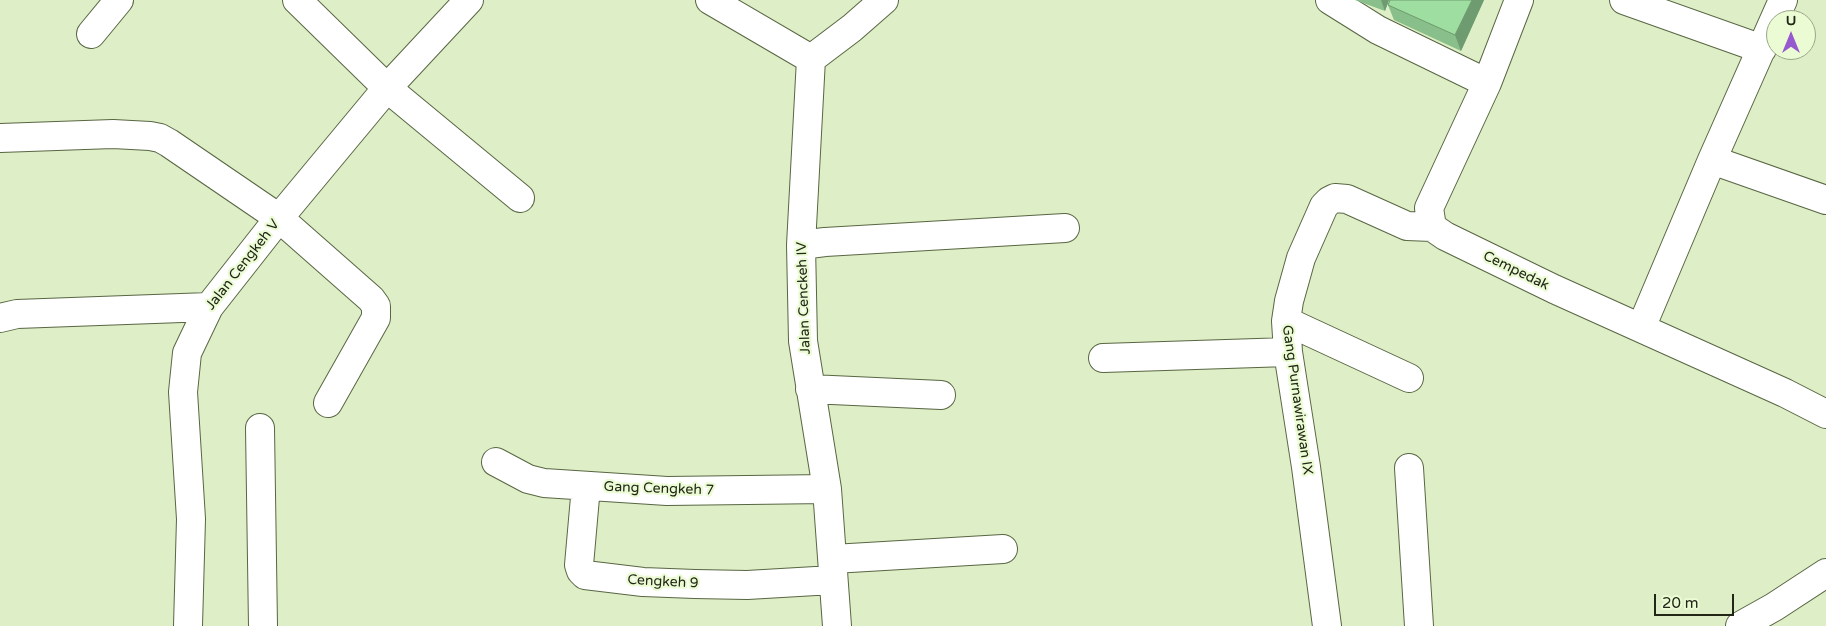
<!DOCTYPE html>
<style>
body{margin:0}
#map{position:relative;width:1826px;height:626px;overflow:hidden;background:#deeec6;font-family:"Varela Round",sans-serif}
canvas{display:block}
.north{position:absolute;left:1766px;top:10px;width:50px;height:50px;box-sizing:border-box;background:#ebfbd3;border:1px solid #9aa688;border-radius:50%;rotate:0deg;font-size:14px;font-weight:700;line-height:20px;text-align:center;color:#212617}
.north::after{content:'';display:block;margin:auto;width:18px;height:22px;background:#9659cf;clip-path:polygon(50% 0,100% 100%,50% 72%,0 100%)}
.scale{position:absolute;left:1654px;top:594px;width:80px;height:22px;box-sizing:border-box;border:2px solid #212617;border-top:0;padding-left:6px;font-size:15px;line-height:18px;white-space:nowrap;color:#212617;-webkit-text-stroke:4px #ebfbd3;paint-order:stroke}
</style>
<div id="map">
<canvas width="1826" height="626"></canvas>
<div class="north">U</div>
<div class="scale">20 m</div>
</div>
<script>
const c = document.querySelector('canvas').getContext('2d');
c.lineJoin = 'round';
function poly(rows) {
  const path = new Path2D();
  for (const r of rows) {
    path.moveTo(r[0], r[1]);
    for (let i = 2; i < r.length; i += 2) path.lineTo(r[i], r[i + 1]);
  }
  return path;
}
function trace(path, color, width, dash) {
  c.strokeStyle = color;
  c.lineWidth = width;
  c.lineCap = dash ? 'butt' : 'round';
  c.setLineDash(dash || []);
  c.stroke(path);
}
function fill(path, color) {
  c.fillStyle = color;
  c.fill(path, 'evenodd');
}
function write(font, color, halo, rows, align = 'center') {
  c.font = font + ' "Varela Round",sans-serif';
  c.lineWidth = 4.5;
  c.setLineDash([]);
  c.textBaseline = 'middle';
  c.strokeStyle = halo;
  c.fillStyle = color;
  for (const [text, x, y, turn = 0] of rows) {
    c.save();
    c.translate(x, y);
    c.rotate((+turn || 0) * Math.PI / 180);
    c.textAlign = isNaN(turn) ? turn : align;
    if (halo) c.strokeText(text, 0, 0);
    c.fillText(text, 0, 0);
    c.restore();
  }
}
const minor = poly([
 [297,0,387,88,520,198],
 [710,0,811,59],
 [1330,0,1378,30,1487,83],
 [1519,0,1487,83,1429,208,1432,227,1445,236,1554,289,1785,393,1826,414],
 [1624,0,1762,49],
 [91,34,119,0],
 [811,59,801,245,803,341,827,489,837,626],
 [811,59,852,28,884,0],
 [0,138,113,134,150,136,160,138,169,143,279,218,371,299,376,306,376,318,328,403],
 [1712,160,1826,200],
 [801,245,825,242,1065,228],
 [0,318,17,314,209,307],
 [1286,321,1409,378],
 [1641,328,1712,160,1783,0],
 [1103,358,1288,352],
 [810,389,941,395],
 [260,428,263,626],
 [496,462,528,479,544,483,667,491,827,489],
 [1409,468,1419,626],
 [586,486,579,565,581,571,585,575,643,582,695,584,747,585,833,580],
 [833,559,1003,549],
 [188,626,191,519,183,392,187,353,209,307,279,218,387,88,469,0],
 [1327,626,1306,467,1288,352,1286,321,1289,301,1301,258,1324,206,1329,201,1335,198,1347,199,1407,226,1432,227],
 [1740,626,1774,607,1826,573]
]);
const wall = poly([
 [1355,0,1389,0,1385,11],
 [1390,0,1484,0,1461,51,1394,20,1388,5]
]);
const shadedWall = poly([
 [1381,0,1389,0,1385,11],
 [1472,0,1484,0,1461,51,1455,35]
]);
const building = poly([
 [1390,0,1472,0,1455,35,1388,5,1390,0]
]);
const streetNames = [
 ["Jalan Cengkeh V",243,265,-52],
 ["Cempedak",1516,271,26],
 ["Jalan Cenckeh IV",804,298,-92],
 ["Gang Purnawirawan IX",1297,400,82],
 ["Gang Cengkeh 7",659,489,2],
 ["Cengkeh 9",663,582,3]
];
trace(minor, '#586643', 30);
trace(minor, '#fff', 28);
fill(wall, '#88bf8a');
fill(shadedWall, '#6f9b70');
fill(building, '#9edea0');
trace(building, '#6f9b70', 1);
write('14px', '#212617', '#ebfbd3', streetNames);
</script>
